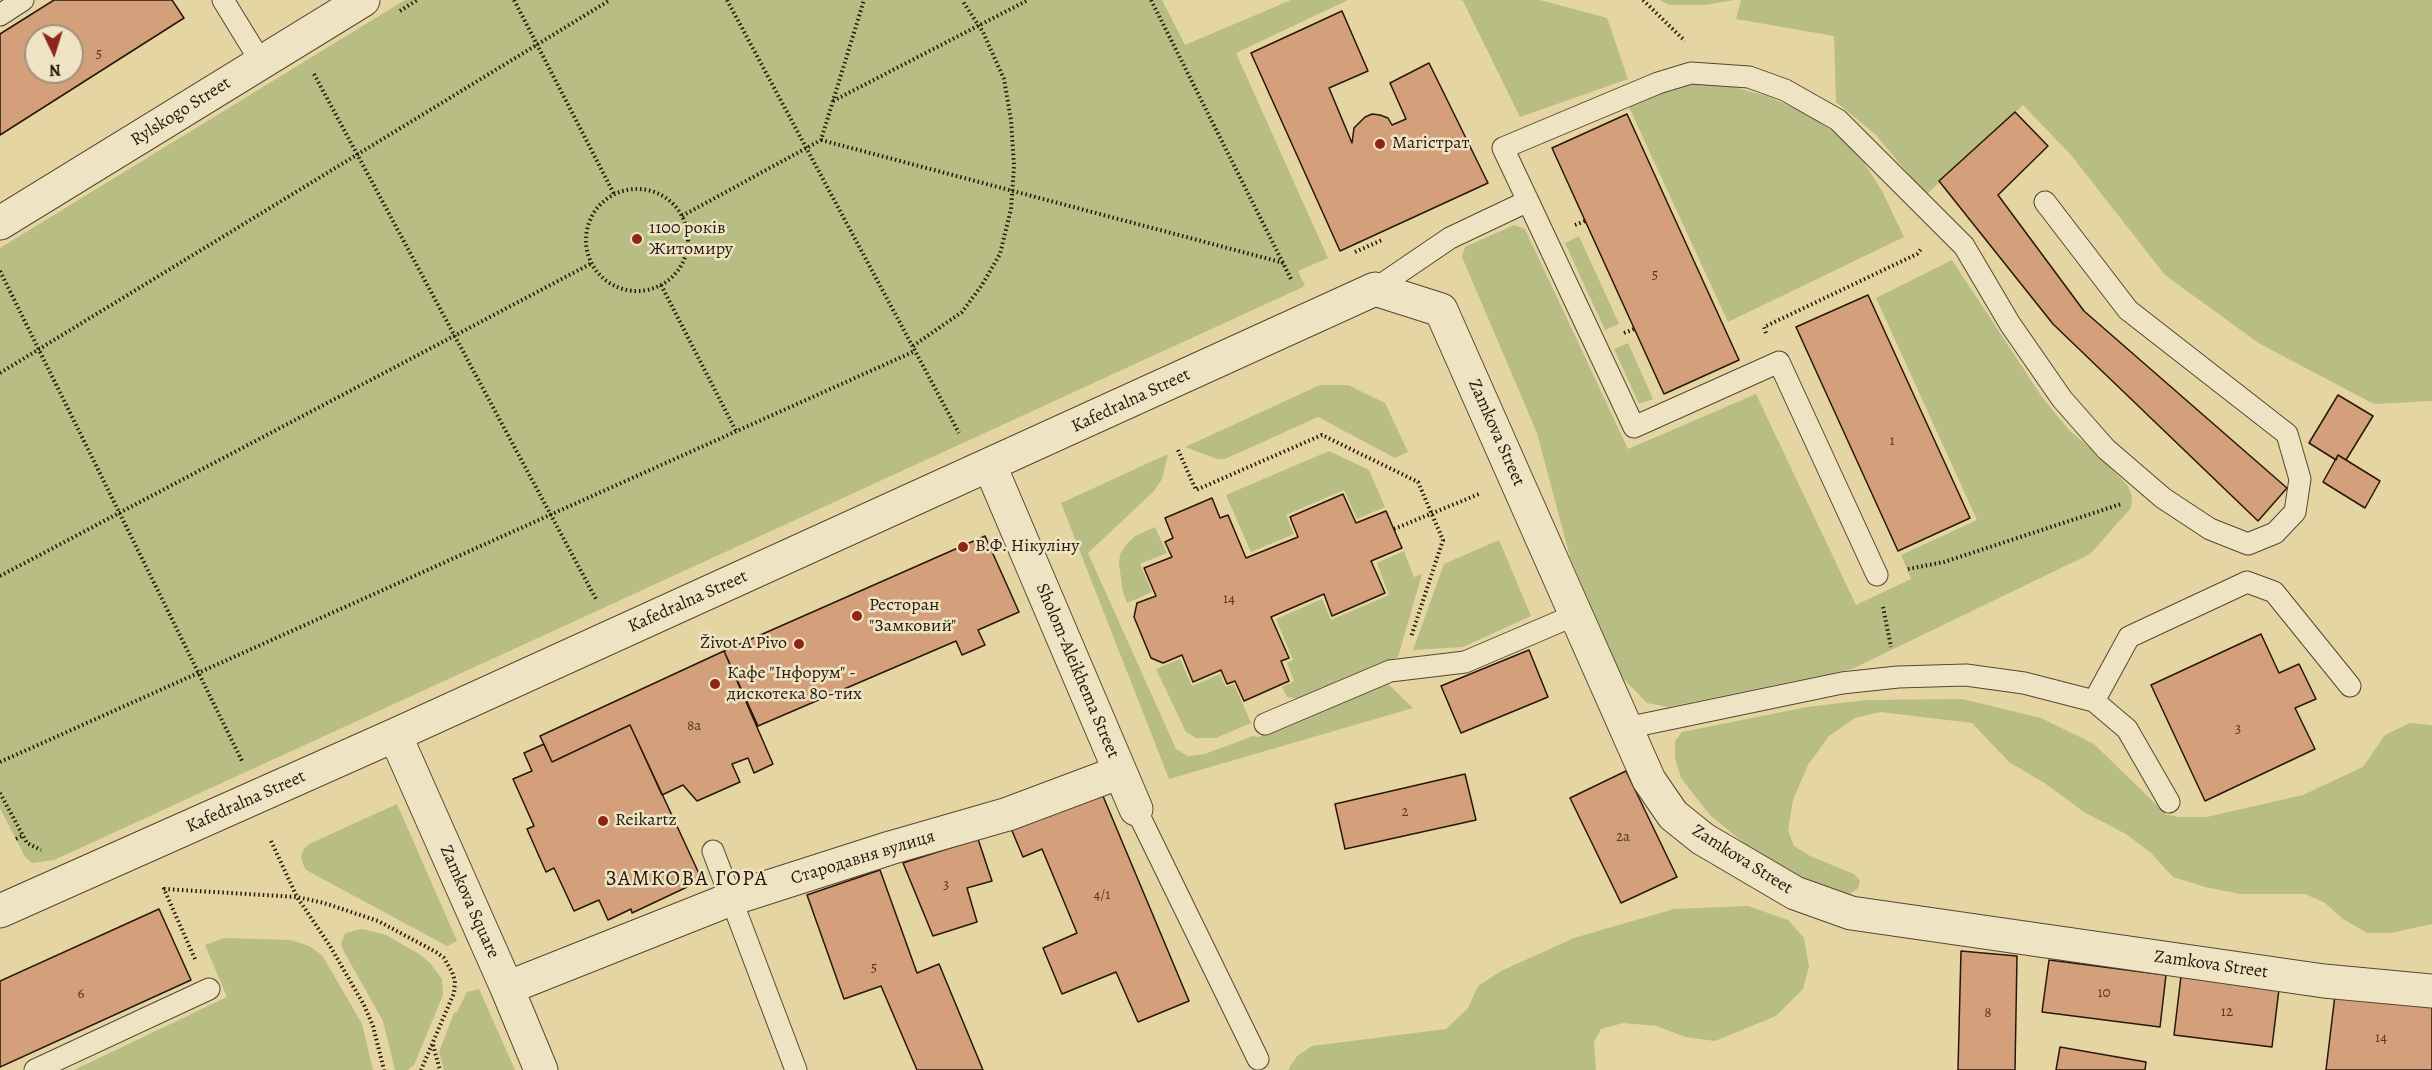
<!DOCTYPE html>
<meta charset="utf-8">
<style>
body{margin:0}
#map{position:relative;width:2432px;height:1070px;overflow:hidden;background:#e5d5a2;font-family:Alegreya,serif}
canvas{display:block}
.north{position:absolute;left:24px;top:24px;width:60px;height:60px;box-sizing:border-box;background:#eee4c3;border:2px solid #9e927a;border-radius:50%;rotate:176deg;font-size:16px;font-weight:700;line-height:24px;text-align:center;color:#27170c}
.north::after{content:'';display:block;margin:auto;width:21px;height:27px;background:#8f2418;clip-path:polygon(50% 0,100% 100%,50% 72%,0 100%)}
</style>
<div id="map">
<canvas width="2432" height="1070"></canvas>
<div class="north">N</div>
</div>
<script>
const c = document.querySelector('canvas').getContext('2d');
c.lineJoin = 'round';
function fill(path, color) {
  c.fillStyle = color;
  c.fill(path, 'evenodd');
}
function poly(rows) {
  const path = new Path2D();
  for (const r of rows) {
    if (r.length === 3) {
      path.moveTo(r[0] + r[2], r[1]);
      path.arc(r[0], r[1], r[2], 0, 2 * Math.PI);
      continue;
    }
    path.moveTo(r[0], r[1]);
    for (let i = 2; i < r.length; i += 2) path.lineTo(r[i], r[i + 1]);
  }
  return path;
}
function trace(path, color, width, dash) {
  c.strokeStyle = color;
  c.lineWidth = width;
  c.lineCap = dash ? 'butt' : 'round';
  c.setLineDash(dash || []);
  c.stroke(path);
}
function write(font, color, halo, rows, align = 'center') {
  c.font = font + ' Alegreya,serif';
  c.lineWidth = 5;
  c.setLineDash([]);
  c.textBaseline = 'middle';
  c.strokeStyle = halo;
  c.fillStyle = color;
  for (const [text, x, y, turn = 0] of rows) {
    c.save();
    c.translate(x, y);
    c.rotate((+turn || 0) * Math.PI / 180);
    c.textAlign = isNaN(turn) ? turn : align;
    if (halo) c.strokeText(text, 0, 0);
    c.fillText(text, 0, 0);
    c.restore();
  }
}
const green = poly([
 [405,0,1162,0,1185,45,1291,0,1348,0,1236,53,1328,258,1298,271,1305,286,54,860,32,863,25,857,0,808,0,248],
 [1460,0,1540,0,1607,18,1628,79,1520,117,1463,1],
 [1660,0,1734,0,1704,5,1669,5],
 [1741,0,2432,0,2432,401,2374,404,2260,344,2165,275,2071,155,2023,105,1926,195,1875,134,1836,102,1834,36,1736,19],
 [1694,84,1726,85,1767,96,1807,114,1838,135,1864,163,1882,191,1904,237,1728,322,1629,107,1663,92],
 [1514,225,1525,229,1628,449,1756,394,1856,605,1911,579,1901,555,1977,520,1876,298,1952,260,2042,397,2069,430,2093,450,2128,486,2132,496,2131,508,2090,554,1852,669,1668,707,1647,703,1622,677,1570,557,1537,433,1462,257,1465,247],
 [1579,236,1619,324,1605,330,1565,243],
 [1628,343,1653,399,1639,404,1614,349],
 [1320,385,1348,385,1385,403,1408,452,1395,458,1318,417,1225,459,1217,459,1185,447],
 [1329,451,1369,470,1385,507,1357,519,1344,490,1286,515,1294,534,1251,552,1226,495],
 [1168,454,1162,479,1154,491,1088,553,1176,749,1188,756,1205,754,1253,736,1259,737,1387,683,1413,708,1169,779,1061,503],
 [1155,527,1167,553,1140,564,1152,592,1127,603,1123,592,1119,565,1120,554,1127,544,1135,536],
 [1499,540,1531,616,1463,647,1413,650,1444,564],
 [1404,551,1414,577,1422,574,1398,657,1299,699,1287,697,1282,687,1294,681,1287,663,1293,660,1276,619,1322,599,1331,620,1389,595,1377,563],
 [1180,659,1192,686,1220,674,1226,687,1234,684,1251,723,1216,738,1196,738,1186,732,1156,669],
 [1962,699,2041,718,2094,744,2166,814,2178,817,2207,817,2303,795,2363,767,2385,735,2410,723,2432,725,2432,924,2391,933,2367,933,2343,919,2325,903,2305,894,2240,894,2205,887,2173,877,2151,853,2126,834,2084,812,2046,784,2009,762,1972,723,1880,712,1855,718,1829,736,1808,765,1793,800,1788,830,1794,846,1810,856,1854,874,1860,881,1858,888,1850,894,1836,892,1791,873,1755,852,1710,815,1681,778,1675,758,1675,741,1682,732,1807,707,1867,700],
 [397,804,457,941,447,946,306,870,303,864,301,856,304,849,309,844],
 [1748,906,1788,920,1804,938,1809,967,1803,989,1776,1016,1715,1041,1685,1037,1657,1026,1623,1023,1601,1029,1594,1042,1596,1070,1288,1070,1297,1056,1312,1046,1446,1029,1468,1008,1478,986,1501,971,1574,938,1674,909],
 [362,929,386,935,419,954,430,963,442,979,443,995,414,1065,408,1070,395,1070,383,1021,343,950,341,944,345,933],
 [224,938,291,940,309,946,322,955,362,1024,373,1070,74,1070,227,997,205,945],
 [479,989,515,1070,444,1070,439,1052,454,1013,457,1012,467,992]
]);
const building = poly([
 [54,0,172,0,184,18,0,135,0,34,54,0],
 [36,36,72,36,72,72,36,72,36,36],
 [1342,11,1368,71,1329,88,1352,143,1354,128,1365,117,1372,114,1380,115,1388,118,1392,125,1406,119,1390,83,1429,63,1488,183,1340,251,1251,53,1342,11],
 [2015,112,2048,146,1998,195,2084,311,2287,488,2258,521,2053,324,1939,181,2015,112],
 [1627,114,1739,360,1664,394,1552,148,1627,114],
 [1868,295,1970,518,1898,551,1796,327,1868,295],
 [2338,395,2373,416,2346,460,2338,455,2336,460,2309,443,2338,395],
 [2338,455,2380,481,2365,508,2323,482,2338,455],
 [1343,494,1356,523,1386,511,1402,548,1371,561,1385,593,1332,616,1324,594,1271,617,1289,658,1281,661,1289,681,1244,701,1235,681,1227,684,1221,670,1193,682,1182,655,1163,663,1151,658,1134,617,1137,603,1156,596,1144,568,1172,557,1165,542,1173,538,1165,518,1212,498,1220,518,1228,515,1246,558,1298,537,1290,517,1343,494],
 [985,536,1019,612,978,630,985,645,962,655,956,641,758,726,724,651,985,536],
 [2261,634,2279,673,2299,664,2316,699,2295,708,2315,749,2205,801,2151,685,2261,634],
 [1529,650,1548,697,1461,733,1441,686,1529,650],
 [724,651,773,764,754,773,748,758,732,764,740,782,697,801,683,785,662,795,630,725,552,762,540,736,724,651],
 [630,725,702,880,632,913,631,909,608,920,599,900,574,911,554,868,546,872,527,829,534,826,513,779,532,771,524,753,544,744,552,762,630,725],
 [1626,771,1677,877,1621,903,1570,798,1626,771],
 [1465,774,1476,820,1345,849,1335,804,1465,774],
 [1100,789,1189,1001,1138,1022,1116,972,1062,994,1043,948,1077,933,1042,849,1023,857,1010,826,1100,789],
 [978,839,992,881,967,888,977,922,933,936,903,863,978,839],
 [880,870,917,973,939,964,983,1070,917,1070,881,986,844,999,807,895,880,870],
 [159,909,191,980,0,1067,0,981,159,909],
 [1961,951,2017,956,2015,1070,1958,1070,1961,951],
 [2049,960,2166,975,2160,1027,2042,1012,2049,960],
 [2181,976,2279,989,2272,1047,2174,1035,2181,976],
 [2335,995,2432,1006,2432,1070,2326,1070,2335,995],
 [2060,1047,2146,1062,2145,1070,2056,1070,2060,1047]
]);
const path = poly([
 [514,0,614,194],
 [727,0,959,433],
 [1151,0,1292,281],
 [1643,0,1685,41],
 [400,11,417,0],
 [314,74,596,599],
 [833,101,1028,0],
 [821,140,1284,263],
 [637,240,51],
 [682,216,821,140,864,0],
 [1575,225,1585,221],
 [1355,252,1382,240],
 [0,271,242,761],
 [661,285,736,431],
 [1624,333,1634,329],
 [1766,333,1764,327,1917,254,1922,248],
 [913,346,962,312,982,285,1000,254,1011,209,1014,166,1011,120,1004,79,983,32,962,0],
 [0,373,610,0],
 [1178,450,1196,490,1322,435,1418,482,1443,540,1411,637],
 [1394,529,1479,494],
 [1908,569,1944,562,2121,504],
 [0,576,592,263],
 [1883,607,1891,647],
 [0,762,915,351],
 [0,793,27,843,41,850],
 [16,839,22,836],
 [271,841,297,897,330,946,364,1005,373,1026,384,1070],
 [195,959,164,889,297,897,324,903,378,921,436,952,444,958,452,972,455,981,454,993,421,1070],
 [433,1045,440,1070]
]);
const service = poly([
 [223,0,261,62],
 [0,15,23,0],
 [1528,201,1503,148,1658,83,1691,73,1749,77,1785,90,1838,120,1964,246,2010,324,2062,399,2106,449,2163,498,2210,529,2248,544,2275,533,2295,512,2300,479,2287,434,2128,310,2045,202],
 [1375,289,1450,238,1528,201,1634,427,1779,362,1877,575],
 [2094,701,2129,637,2247,582,2274,592,2350,686],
 [1265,724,1390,671,1465,662,1575,615],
 [1626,728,1842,683,1898,677,1966,675,2024,683,2094,701,2127,729,2169,802],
 [1136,809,1258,1059],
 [713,851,796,1070],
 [35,1070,209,989]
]);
const minor = poly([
 [0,223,363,0],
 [990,466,1136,809],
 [395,735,507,988,541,1070],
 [0,911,395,735,1375,289,1441,310,1649,780,1673,815,1703,839,1795,893,1851,913,2324,981,2432,991],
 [507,988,731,899,890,848,1008,814,1120,772]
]);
const markers = [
 [1380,144,6,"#8f2418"],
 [637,239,6,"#8f2418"],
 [963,547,6,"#8f2418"],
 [857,616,6,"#8f2418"],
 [799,644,6,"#8f2418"],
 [715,684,6,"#8f2418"],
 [603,821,6,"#8f2418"]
];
const numberNames = [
 ["5",99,54],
 ["5",1655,275],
 ["1",1892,441],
 ["14",1229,599],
 ["8а",694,726],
 ["3",2238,729],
 ["2",1405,812],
 ["2а",1623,837],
 ["3",946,885],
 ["4/1",1102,895],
 ["5",874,968],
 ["10",2104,993],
 ["6",81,994],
 ["12",2227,1012],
 ["8",1988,1013],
 ["14",2381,1038]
];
const streetNames = [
 ["Rylskogo Street",181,112,-32],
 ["Kafedralna Street",1131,401,-25],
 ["Zamkova Street",1496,433,66],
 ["Kafedralna Street",688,602,-24],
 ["Sholom-Aleikhema Street",1077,671,67],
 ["Kafedralna Street",246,802,-24],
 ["Стародавня вулиця",863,858,-17],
 ["Zamkova Street",1742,860,32],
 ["Zamkova Square",469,902,66],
 ["Zamkova Street",2211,965,8]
];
const poiNames = [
 ["Магістрат",1392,144],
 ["1100 років",649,229],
 ["Житомиру",649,250],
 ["В.Ф. Нікуліну",975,547],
 ["Ресторан",869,606],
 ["\"Замковий\"",869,627],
 ["Život A Pivo",787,644,"right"],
 ["Кафе \"Інфорум\" -",727,674],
 ["дискотека 80-тих",727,695],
 ["Reikartz",615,821]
];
const quarterNames = [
 ["ЗАМКОВА ГОРА",687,880]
];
fill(green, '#b7bd83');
fill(building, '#d4a07b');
trace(building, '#27170c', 1.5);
trace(service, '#564632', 23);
trace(minor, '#564632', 35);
trace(path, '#27170c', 4, [1.5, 3]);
trace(service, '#eee4c3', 21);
trace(minor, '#eee4c3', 33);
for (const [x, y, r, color] of markers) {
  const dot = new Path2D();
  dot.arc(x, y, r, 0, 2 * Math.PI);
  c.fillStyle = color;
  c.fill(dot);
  trace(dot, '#eee4c3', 2);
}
write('15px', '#523928', null, numberNames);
write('18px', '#27170c', '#eee4c3', streetNames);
write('18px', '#27170c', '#eee4c3', poiNames, 'left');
c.letterSpacing = '1.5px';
write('21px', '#27170c', '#eee4c3', quarterNames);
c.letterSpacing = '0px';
</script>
